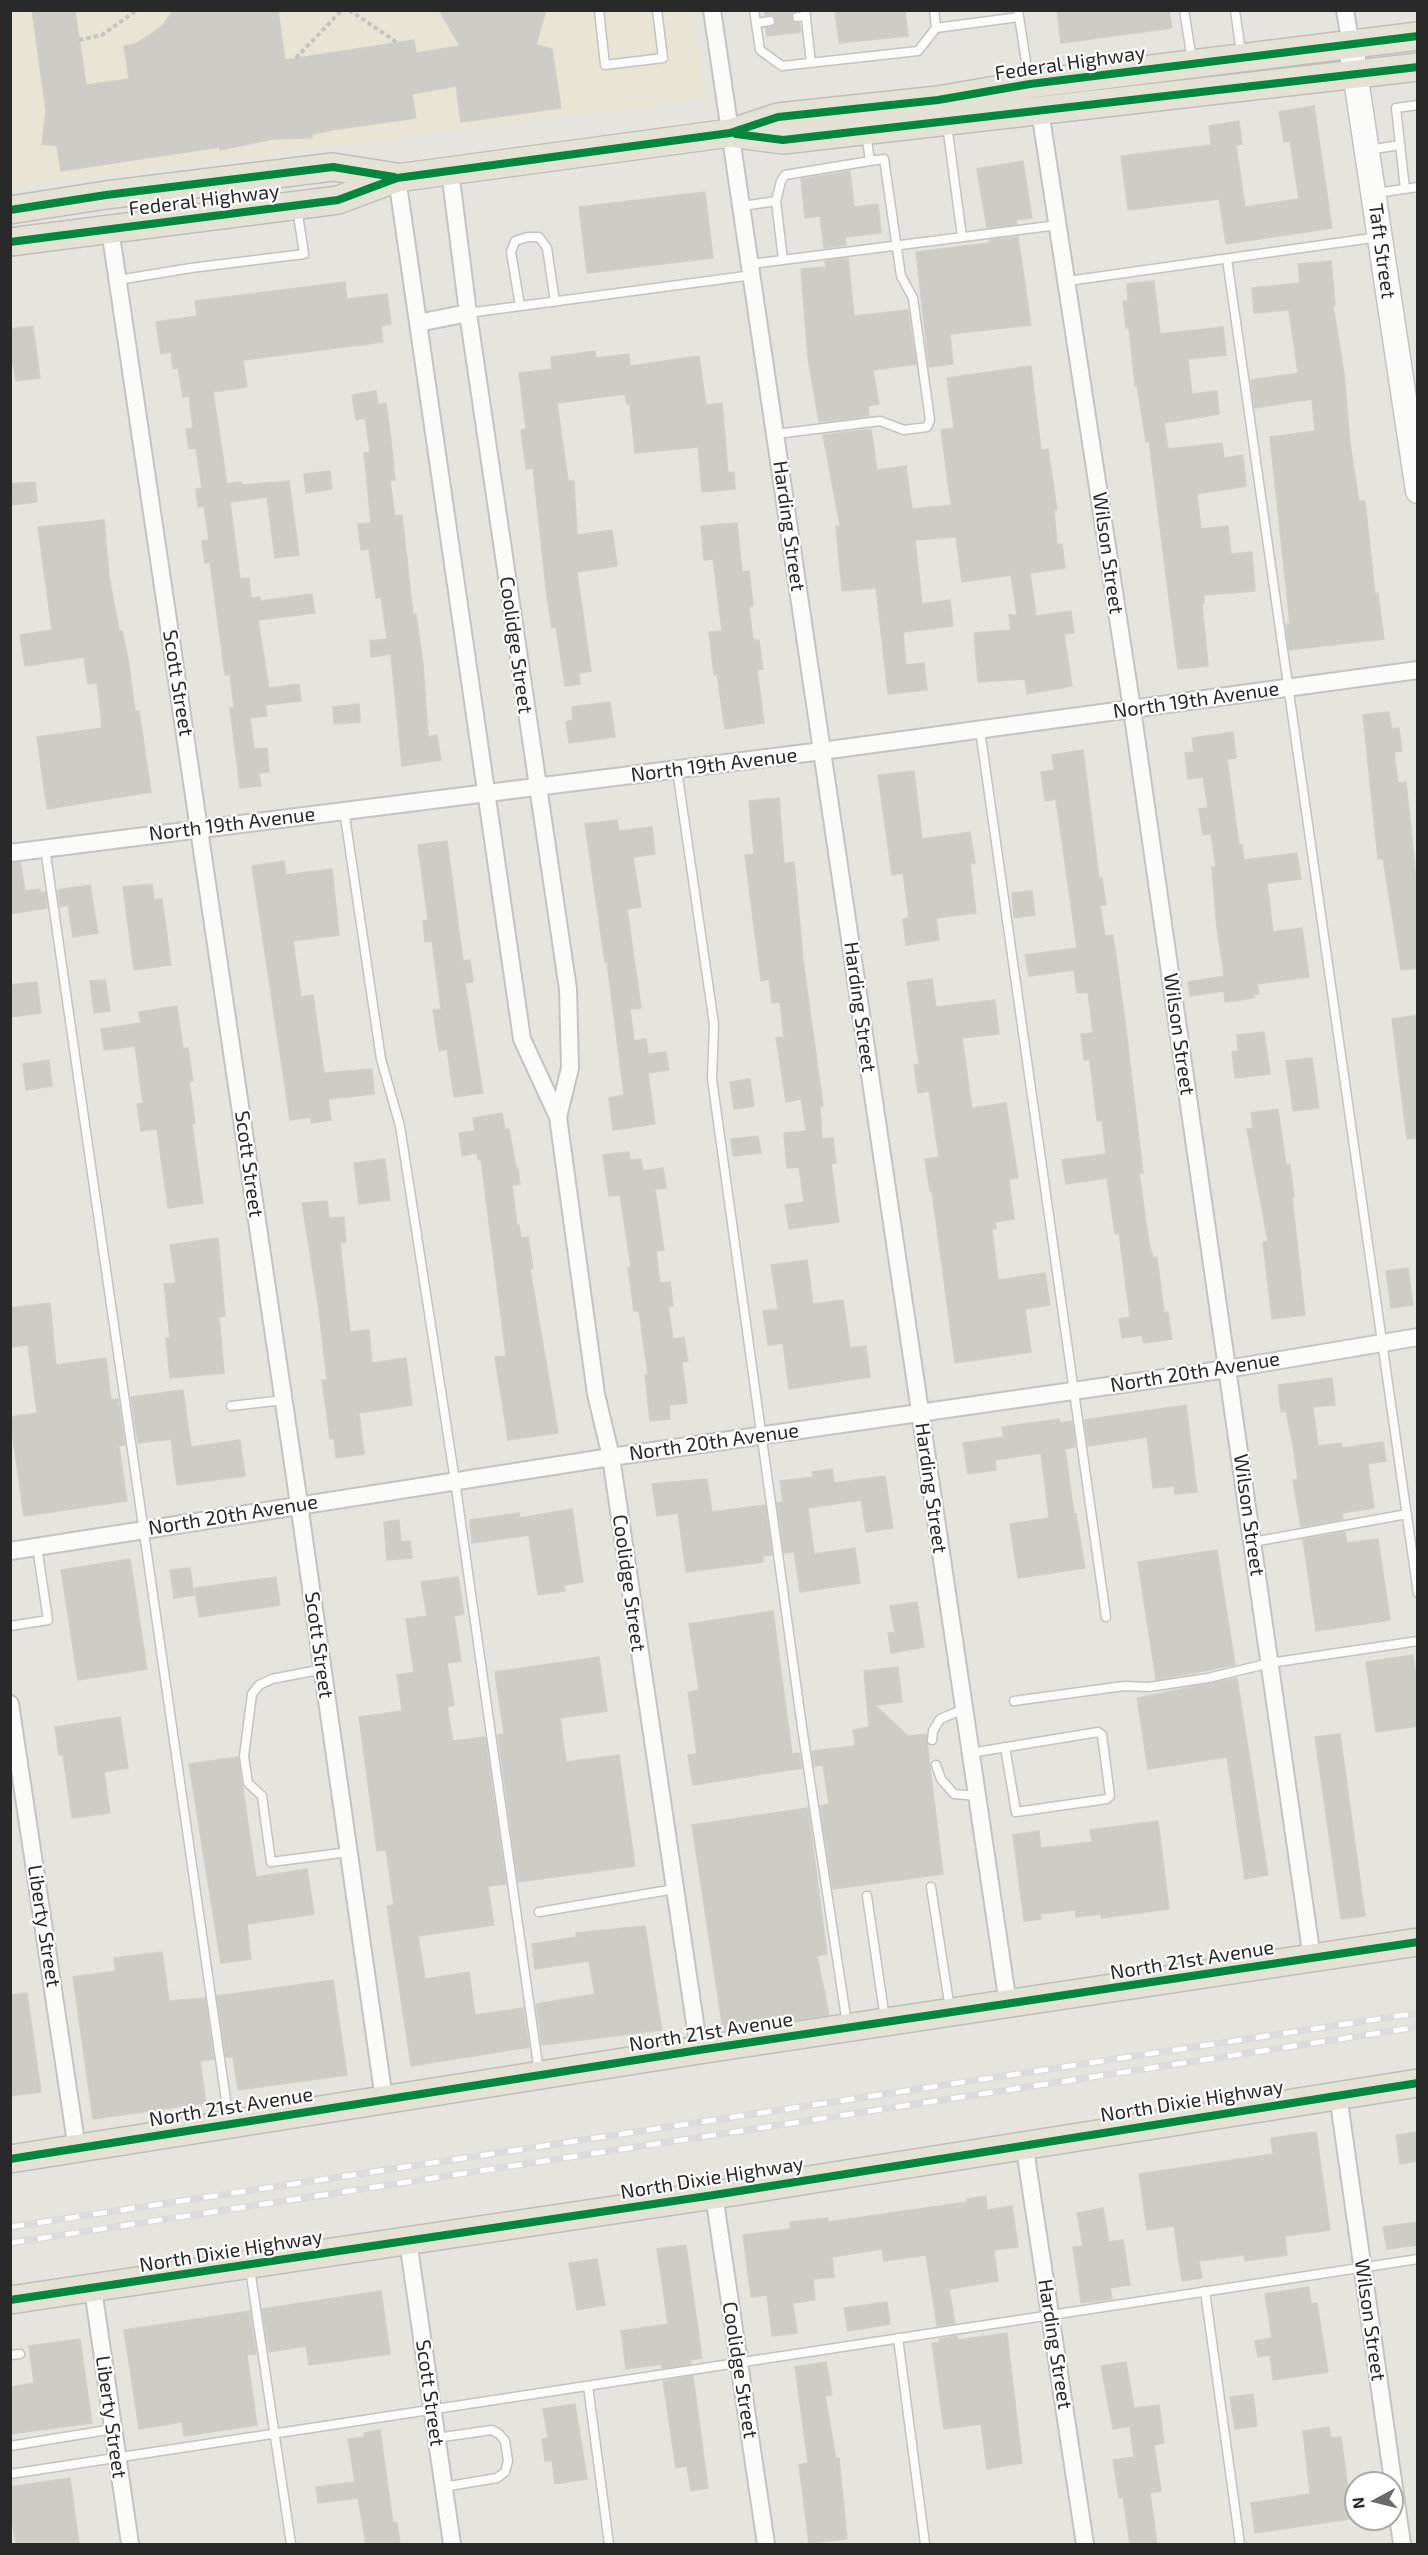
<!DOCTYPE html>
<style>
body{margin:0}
#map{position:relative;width:1428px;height:2555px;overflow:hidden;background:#e6e4de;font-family:"Exo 2",sans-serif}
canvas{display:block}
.frame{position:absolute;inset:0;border:12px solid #292929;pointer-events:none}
.north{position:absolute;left:1344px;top:2471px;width:60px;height:60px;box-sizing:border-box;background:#fff;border:2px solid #a9a9a9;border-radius:50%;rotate:263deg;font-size:16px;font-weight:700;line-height:24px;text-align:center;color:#292929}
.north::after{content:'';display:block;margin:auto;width:21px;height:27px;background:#6b6a68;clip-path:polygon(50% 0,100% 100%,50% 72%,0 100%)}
</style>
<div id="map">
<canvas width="1428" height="2555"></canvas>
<div class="frame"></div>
<div class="north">N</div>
</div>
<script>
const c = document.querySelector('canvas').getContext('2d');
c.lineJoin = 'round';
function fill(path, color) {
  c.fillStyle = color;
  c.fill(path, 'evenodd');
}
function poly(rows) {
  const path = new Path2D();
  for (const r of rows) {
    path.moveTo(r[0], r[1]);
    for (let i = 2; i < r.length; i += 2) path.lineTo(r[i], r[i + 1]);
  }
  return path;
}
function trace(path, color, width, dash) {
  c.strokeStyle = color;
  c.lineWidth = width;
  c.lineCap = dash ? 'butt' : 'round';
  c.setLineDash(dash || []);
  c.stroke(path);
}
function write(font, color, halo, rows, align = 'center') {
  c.font = font + ' "Exo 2",sans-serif';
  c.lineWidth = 4.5;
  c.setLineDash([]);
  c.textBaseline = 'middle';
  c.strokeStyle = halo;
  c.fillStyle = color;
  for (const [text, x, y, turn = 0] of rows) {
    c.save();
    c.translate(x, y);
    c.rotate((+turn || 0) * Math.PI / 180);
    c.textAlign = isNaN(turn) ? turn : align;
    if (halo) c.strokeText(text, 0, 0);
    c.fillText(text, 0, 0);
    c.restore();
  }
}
const education = poly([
 [10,11,692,11,705,99,11,187]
]);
const building = poly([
 [32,10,75,10,86,85,129,79,124,46,135,44,150,35,164,24,173,10,278,10,285,60,414,40,416,53,460,46,439,10,546,10,536,45,552,49,561,108,461,122,456,86,412,94,416,118,338,129,312,134,312,138,273,139,220,150,220,147,61,171,57,146,42,144,46,111,32,10],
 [764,10,798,10,793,12,791,18,794,23,799,23,801,32,767,36,766,28,773,26,776,21,773,15,765,15,764,10],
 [835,10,905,10,908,36,839,43,835,10],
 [1057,10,1169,10,1172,28,1061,43,1057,10],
 [1314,106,1332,228,1226,244,1219,199,1128,210,1121,156,1211,145,1209,126,1239,121,1242,144,1236,145,1245,207,1299,199,1290,141,1284,142,1279,112,1314,106],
 [1023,161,1032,218,1016,220,1017,224,987,228,977,169,1023,161],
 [850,171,854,207,878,204,881,233,845,237,846,245,824,248,820,216,805,218,801,179,850,171],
 [705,192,713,258,587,273,579,207,705,192],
 [1018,237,1031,325,950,334,953,364,929,367,916,252,989,243,989,240,1018,237],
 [848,258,854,316,908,310,916,364,873,370,879,404,868,406,869,416,819,422,808,358,801,269,826,267,825,261,848,258],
 [1331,261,1335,305,1333,305,1344,374,1350,444,1359,501,1365,501,1375,594,1378,593,1384,639,1289,650,1286,624,1290,624,1270,437,1315,431,1312,399,1255,408,1251,380,1298,373,1289,310,1254,313,1252,288,1300,283,1298,264,1331,261],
 [1154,281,1160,334,1223,327,1226,355,1188,359,1192,394,1217,391,1219,414,1164,423,1168,449,1222,443,1224,458,1243,455,1246,486,1197,494,1201,529,1228,526,1231,554,1252,552,1255,591,1204,595,1204,603,1202,604,1208,666,1178,669,1149,441,1146,442,1137,385,1135,386,1129,328,1126,328,1123,301,1128,301,1127,284,1154,281],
 [345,282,347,299,387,294,391,324,381,326,383,342,243,360,247,387,213,392,227,484,241,482,242,485,289,481,299,555,275,558,267,497,230,502,240,579,249,578,251,598,260,597,260,601,312,594,315,613,258,620,269,688,299,684,301,701,265,705,267,716,250,718,254,749,267,748,269,772,259,773,261,786,240,788,230,708,234,707,230,674,225,675,210,562,205,563,202,541,209,540,204,506,198,507,196,489,202,488,196,448,189,449,186,429,193,428,189,396,183,397,178,368,173,369,171,352,161,354,156,322,197,316,195,301,345,282],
 [33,326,40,378,16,381,13,363,10,363,10,329,33,326],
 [595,351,596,358,629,354,630,366,699,356,706,405,722,403,728,473,734,472,735,489,702,492,698,447,635,453,630,404,627,404,625,394,557,403,568,481,574,481,577,535,612,530,617,566,577,572,591,671,579,673,580,684,565,686,556,627,552,628,547,597,533,468,526,469,521,430,526,429,519,373,552,369,551,357,595,351],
 [1031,366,1041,450,1048,449,1057,510,1054,510,1057,545,1062,544,1065,568,1030,573,1036,616,1071,611,1074,633,1064,634,1072,686,1027,694,1025,679,978,682,974,633,1011,630,1009,615,1017,615,1011,575,962,582,956,537,915,540,922,604,950,600,953,626,903,632,906,665,924,663,927,690,888,694,876,588,842,591,836,526,840,526,823,435,871,429,877,470,906,466,912,509,951,505,941,430,954,428,947,378,1031,366],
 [376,391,378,405,386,403,390,431,395,480,390,481,395,516,402,515,413,615,416,614,423,664,428,737,437,735,441,760,402,766,391,654,371,657,370,641,387,639,381,597,376,598,369,549,361,550,358,524,371,523,364,453,370,452,365,418,356,420,352,395,376,391],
 [330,471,332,489,306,493,304,474,330,471],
 [35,482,37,502,10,505,10,484,35,482],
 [104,520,109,576,119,631,122,631,128,659,135,711,139,711,151,792,47,809,37,737,102,728,101,716,97,683,88,684,84,657,25,666,20,635,52,630,38,527,104,520],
 [737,523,742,572,749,571,753,606,749,607,753,640,759,640,763,669,757,670,764,723,725,729,717,674,714,675,709,632,722,631,713,559,704,560,701,526,737,523],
 [610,702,615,737,569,743,566,722,573,720,572,707,610,702],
 [359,704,360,722,334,724,333,707,359,704],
 [1389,712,1392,729,1399,728,1402,751,1394,752,1398,783,1406,782,1418,896,1418,968,1401,970,1383,858,1378,859,1363,715,1389,712],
 [1233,732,1236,758,1227,759,1239,845,1242,845,1244,860,1297,853,1301,879,1267,883,1273,932,1302,928,1309,977,1257,984,1259,994,1254,995,1254,998,1225,1002,1224,991,1190,996,1188,982,1224,976,1216,919,1212,867,1216,867,1211,834,1203,835,1199,809,1208,808,1203,777,1188,779,1185,753,1194,752,1192,738,1233,732],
 [1083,750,1099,878,1102,878,1106,905,1100,905,1105,936,1113,935,1126,1029,1143,1173,1139,1173,1149,1243,1153,1258,1157,1257,1164,1313,1168,1312,1172,1339,1144,1343,1142,1335,1122,1338,1119,1319,1130,1317,1119,1233,1115,1234,1107,1178,1066,1184,1062,1160,1106,1154,1102,1121,1097,1121,1090,1060,1084,1060,1081,1034,1093,1033,1088,992,1077,993,1074,970,1029,976,1025,955,1077,948,1056,799,1045,801,1041,772,1054,770,1052,755,1083,750],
 [914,771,922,839,970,832,975,863,970,864,976,913,936,918,939,940,906,945,903,919,909,918,903,873,892,875,878,775,914,771],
 [779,798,784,863,794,862,803,960,823,1106,820,1107,822,1139,833,1138,836,1163,831,1164,839,1222,789,1229,785,1205,804,1202,799,1167,787,1168,784,1133,806,1131,801,1099,786,1102,776,1038,784,1037,780,1002,772,1003,769,979,761,981,745,855,754,854,749,801,779,798],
 [617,820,619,831,652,827,655,854,633,857,641,907,627,909,641,1008,630,1009,634,1041,646,1039,648,1054,666,1052,669,1070,648,1073,655,1124,613,1130,609,1098,624,1095,607,962,605,962,585,824,617,820],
 [447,841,463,961,470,960,473,982,465,983,483,1093,454,1097,447,1049,439,1051,433,1010,441,1009,432,941,425,942,423,921,428,920,418,845,447,841],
 [284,861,286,875,332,869,339,935,293,941,301,997,313,995,324,1073,372,1069,374,1094,328,1099,331,1120,311,1123,311,1117,290,1120,252,866,284,861],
 [20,862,25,891,40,889,40,893,45,892,47,908,10,914,10,863,20,862],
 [152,884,154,900,162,899,171,965,134,970,123,887,152,884],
 [90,885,98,933,73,937,68,905,60,907,58,890,90,885],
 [1032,891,1035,915,1014,918,1012,893,1032,891],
 [932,979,936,1007,995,1000,999,1034,962,1038,972,1108,1006,1103,1018,1178,1009,1179,1014,1219,995,1222,996,1229,992,1229,998,1280,1045,1273,1050,1305,1025,1309,1031,1352,955,1363,932,1191,930,1191,925,1159,939,1157,929,1091,918,1093,914,1065,919,1064,907,982,932,979],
 [105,980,110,1011,94,1013,90,981,105,980],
 [37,982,41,1013,10,1017,10,985,37,982],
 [177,1006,183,1049,188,1048,193,1081,189,1081,195,1123,192,1124,203,1203,168,1208,157,1129,141,1131,137,1104,143,1103,135,1046,104,1050,101,1029,141,1023,139,1012,177,1006],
 [1418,1015,1418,1138,1407,1139,1392,1019,1418,1015],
 [1264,1032,1270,1074,1235,1078,1232,1052,1238,1051,1237,1035,1264,1032],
 [1312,1058,1319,1108,1293,1111,1286,1061,1312,1058],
 [49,1060,52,1086,26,1090,23,1064,49,1060],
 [750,1079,754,1106,734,1109,730,1082,750,1079],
 [1278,1109,1286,1165,1290,1164,1294,1197,1292,1197,1305,1315,1272,1319,1263,1242,1268,1241,1247,1129,1253,1128,1251,1113,1278,1109],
 [502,1113,505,1130,509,1129,516,1168,518,1168,520,1184,512,1185,517,1225,519,1225,521,1238,528,1237,533,1268,530,1269,558,1433,508,1440,495,1357,506,1356,481,1159,478,1160,477,1153,462,1156,459,1133,475,1131,473,1118,502,1113],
 [758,1136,761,1153,733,1156,731,1139,758,1136],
 [629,1152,630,1160,641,1159,643,1171,663,1168,666,1188,655,1189,664,1250,656,1251,660,1283,670,1282,673,1306,668,1307,673,1339,684,1337,688,1361,682,1362,687,1403,669,1405,670,1419,650,1421,645,1375,648,1375,639,1311,634,1311,628,1268,631,1267,620,1195,609,1196,603,1155,629,1152],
 [385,1159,390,1200,359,1204,354,1163,385,1159],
 [327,1201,329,1218,344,1217,346,1242,340,1243,350,1332,369,1330,372,1363,406,1358,412,1405,359,1413,364,1454,336,1458,334,1438,330,1439,322,1380,327,1380,318,1303,302,1203,327,1201],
 [218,1238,225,1316,219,1317,224,1373,170,1378,166,1338,170,1338,164,1284,176,1283,170,1245,218,1238],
 [807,1260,813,1304,843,1300,850,1348,866,1346,870,1377,789,1389,783,1343,768,1345,763,1311,778,1309,771,1265,807,1260],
 [1408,1268,1413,1305,1391,1308,1386,1271,1408,1268],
 [50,1303,56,1365,106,1358,111,1400,118,1399,125,1445,119,1446,127,1501,24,1516,10,1417,37,1413,28,1345,12,1347,10,1308,50,1303],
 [1332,1378,1335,1405,1313,1407,1318,1446,1341,1443,1342,1448,1383,1442,1386,1461,1368,1464,1374,1508,1342,1513,1343,1519,1301,1527,1293,1480,1298,1479,1293,1445,1286,1411,1281,1412,1278,1385,1332,1378],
 [183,1390,191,1447,240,1440,245,1476,177,1485,171,1439,138,1443,131,1397,183,1390],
 [1186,1405,1197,1492,1175,1494,1174,1486,1153,1488,1147,1437,1088,1446,1084,1420,1186,1405],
 [1059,1419,1060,1423,1072,1421,1075,1447,1065,1449,1074,1514,1076,1514,1085,1568,1018,1578,1010,1524,1049,1518,1041,1453,995,1460,996,1470,968,1474,963,1443,1004,1437,1002,1427,1059,1419],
 [832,1469,834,1483,885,1476,893,1528,866,1532,861,1500,808,1508,814,1554,855,1548,860,1583,800,1592,794,1552,784,1553,777,1503,783,1502,780,1481,813,1477,812,1472,832,1469],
 [707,1479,712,1512,765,1505,772,1555,763,1556,763,1562,686,1572,678,1513,657,1516,652,1484,707,1479],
 [572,1509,583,1582,564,1585,565,1591,538,1595,529,1535,472,1543,470,1520,519,1513,520,1518,572,1509],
 [399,1520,401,1542,410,1541,412,1558,387,1560,384,1522,399,1520],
 [1345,1532,1347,1543,1378,1539,1390,1620,1316,1631,1303,1539,1345,1532],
 [1217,1550,1235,1665,1156,1680,1138,1562,1217,1550],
 [130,1559,147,1669,78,1680,61,1570,130,1559],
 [190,1568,194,1595,174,1598,170,1570,190,1568],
 [276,1577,280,1605,199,1617,195,1588,276,1577],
 [458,1577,464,1614,454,1616,461,1661,447,1663,454,1705,447,1707,453,1741,485,1737,506,1884,488,1886,494,1925,418,1936,425,1979,469,1972,475,2015,523,2008,529,2047,411,2066,387,1906,394,1905,386,1850,377,1851,359,1717,402,1711,397,1675,414,1672,406,1619,427,1616,421,1582,458,1577],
 [917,1602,924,1647,891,1653,888,1633,895,1632,890,1606,917,1602],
 [773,1611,792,1754,799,1753,802,1768,693,1785,688,1755,697,1754,688,1692,699,1690,689,1624,773,1611],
 [1413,1655,1418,1689,1418,1726,1376,1732,1366,1662,1413,1655],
 [599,1657,607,1711,560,1718,566,1762,619,1755,635,1866,518,1882,498,1735,504,1734,495,1672,599,1657],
 [898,1667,902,1702,875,1705,908,1736,926,1734,943,1874,833,1889,820,1806,829,1804,823,1765,814,1766,812,1751,855,1746,853,1730,869,1727,864,1671,898,1667],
 [1237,1678,1268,1875,1245,1879,1227,1757,1148,1769,1137,1698,1237,1678],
 [120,1717,128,1768,104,1772,110,1813,72,1818,63,1755,59,1755,55,1727,120,1717],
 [1340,1734,1365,1916,1341,1919,1315,1737,1340,1734],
 [238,1757,256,1877,307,1869,314,1914,247,1924,251,1959,221,1963,189,1764,238,1757],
 [808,1808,827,1954,817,1956,829,2015,723,2030,692,1825,808,1808],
 [1158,1821,1169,1909,1101,1918,1101,1914,1076,1917,1075,1910,1040,1914,1041,1919,1024,1921,1013,1835,1039,1831,1041,1848,1092,1842,1090,1830,1158,1821],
 [645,1926,662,2030,542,2045,536,2004,595,1994,589,1961,535,1969,532,1944,577,1937,576,1933,645,1926],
 [162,1952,169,2001,205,1998,214,2059,200,2061,206,2103,93,2119,73,1977,116,1971,114,1958,162,1952],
 [333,1980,347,2075,238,2090,233,2057,226,2057,217,1996,333,1980],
 [27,1993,41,2092,10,2096,10,1995,27,1993],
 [1316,2132,1330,2230,1285,2236,1287,2255,1245,2261,1244,2255,1199,2261,1202,2278,1182,2281,1174,2226,1147,2230,1139,2174,1273,2154,1271,2138,1316,2132],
 [1418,2132,1418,2161,1400,2164,1396,2135,1418,2132],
 [986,2196,987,2210,1012,2206,1018,2247,994,2250,998,2281,949,2289,955,2323,937,2326,926,2255,884,2261,882,2249,832,2257,834,2277,813,2279,815,2300,793,2303,797,2333,772,2336,767,2295,751,2297,743,2235,790,2229,790,2222,828,2218,828,2222,967,2202,967,2199,986,2196],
 [1103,2208,1109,2242,1123,2240,1130,2285,1110,2288,1112,2299,1081,2303,1073,2247,1083,2246,1077,2213,1103,2208],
 [1418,2222,1418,2245,1387,2249,1383,2227,1418,2222],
 [686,2245,702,2358,691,2360,691,2364,662,2368,661,2364,626,2369,621,2331,668,2324,657,2249,686,2245],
 [597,2259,605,2305,577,2310,569,2263,597,2259],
 [1309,2287,1311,2304,1317,2303,1328,2372,1273,2380,1270,2355,1258,2357,1255,2341,1272,2338,1265,2294,1309,2287],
 [381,2291,390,2354,309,2365,306,2346,269,2352,262,2309,381,2291],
 [887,2302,890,2324,848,2331,844,2308,887,2302],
 [250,2311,256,2354,247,2355,257,2425,184,2436,182,2422,139,2429,124,2330,250,2311],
 [1007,2333,1022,2463,987,2469,981,2424,944,2429,932,2343,940,2342,939,2339,957,2336,958,2340,1007,2333],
 [80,2339,92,2423,10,2434,10,2387,34,2383,29,2346,80,2339],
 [826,2362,832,2395,825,2396,836,2459,839,2458,847,2539,809,2543,799,2465,808,2463,795,2367,826,2362],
 [1126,2362,1134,2408,1159,2405,1164,2443,1154,2445,1161,2491,1150,2493,1157,2544,1130,2544,1123,2497,1119,2498,1113,2460,1134,2457,1130,2426,1113,2429,1101,2366,1126,2362],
 [693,2376,708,2488,691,2491,687,2466,676,2468,663,2381,693,2376],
 [1253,2394,1257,2426,1235,2429,1230,2397,1253,2394],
 [575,2404,587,2479,555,2484,552,2460,545,2461,542,2439,548,2438,543,2409,575,2404],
 [1329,2427,1331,2438,1341,2437,1348,2489,1354,2488,1356,2518,1255,2533,1251,2503,1310,2494,1303,2431,1329,2427],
 [380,2430,393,2523,397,2522,400,2544,366,2544,358,2498,318,2503,316,2487,355,2482,348,2439,365,2437,364,2433,380,2430],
 [70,2478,79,2544,16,2544,10,2509,10,2487,70,2478]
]);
const path = poly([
 [349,10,398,43],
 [79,40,102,35,137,10],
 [296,58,342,10]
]);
const lane = poly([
 [599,10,605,65,663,58,657,10],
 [754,10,760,50,782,66,918,51,936,28],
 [805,10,811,63],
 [934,10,936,28,1019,17],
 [1018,10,1029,81],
 [1184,10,1192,60],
 [1235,10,1241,53],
 [797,17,806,16],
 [756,23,770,21],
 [947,125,962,237],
 [1368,150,1400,145],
 [1405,189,1396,108,1418,105],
 [1376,193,1418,187],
 [742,206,776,201],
 [1227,259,1418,1593],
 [783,260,776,201,781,181,785,175,870,161,866,133],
 [751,264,1058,225],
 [118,280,191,268,304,254,297,208],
 [1068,281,1379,237],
 [520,306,511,252,515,241,528,237,539,237,547,248,555,302],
 [468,313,753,275],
 [776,434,880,421,904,430,927,427,930,420,913,298,901,276,884,159,870,161],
 [980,730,1106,1617],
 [677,770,714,1024,712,1079,803,1734,847,2024],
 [344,810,381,1059,400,1126,455,1481,539,2072],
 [45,848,229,2121],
 [231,1406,284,1400],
 [1253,1542,1407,1514],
 [10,1626,48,1620,37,1547],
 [323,1669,272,1679,259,1685,252,1694,244,1756,248,1783,262,1796,271,1862,349,1852],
 [1014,1701,1124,1686,1149,1687,1208,1678,1270,1663,1418,1641],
 [932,1740,933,1731,940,1719,964,1709],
 [970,1753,995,1749,1098,1732,1102,1735,1110,1796,1107,1799,1016,1812,1005,1747],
 [936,1765,941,1779,954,1794,977,1796],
 [931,1887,950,2009],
 [867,1896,885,2019],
 [539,1912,675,1889],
 [250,2269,291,2544],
 [1205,2291,1240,2544],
 [898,2338,925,2544],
 [10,2355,20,2354],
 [588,2386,609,2544],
 [436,2438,492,2430,499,2434,505,2441,508,2461,505,2472,497,2478,443,2487],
 [10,2446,113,2429],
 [10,2474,1418,2259]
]);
const street = poly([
 [712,10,1008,2004],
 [1345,10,1351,46],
 [1040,111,1132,709,1312,1958],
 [450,171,468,313,568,989,570,1068,558,1117],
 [397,178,522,1039,558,1117,596,1394,611,1457,699,2050],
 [110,229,299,1504,384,2099],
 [418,323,468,313],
 [10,853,822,751,1418,670],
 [10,1551,611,1457,1227,1369,1418,1337],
 [10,1704,77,2149],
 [1338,2095,1402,2544],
 [1024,2143,1085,2544],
 [714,2195,766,2544],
 [408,2241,452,2544],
 [93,2289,130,2544]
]);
const secondary = poly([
 [1351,46,1418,491]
]);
const primary = poly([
 [737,134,783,140,1418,67],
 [10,210,106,195,333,167,396,177],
 [10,242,338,200,397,178,730,133,778,117,938,100,1030,84,1418,36],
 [10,2159,699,2050,1418,1942],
 [10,2300,714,2195,1418,2083]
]);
const rail = poly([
 [10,2227,1418,2013],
 [10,2243,1418,2027]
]);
const cycleway = poly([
 [736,134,783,140,1418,67],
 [10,210,106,195,333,167,394,177],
 [10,242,338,200,397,178,730,133,778,117,938,100,1030,84,1418,36],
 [10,2159,699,2050,1418,1942],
 [10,2300,714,2195,1418,2083]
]);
const streetNames = [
 ["Federal Highway",1070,63,-8],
 ["Federal Highway",204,200,-7],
 ["Taft Street",1382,251,82],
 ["Harding Street",789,526,82],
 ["Wilson Street",1108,553,82],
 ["Coolidge Street",516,645,82],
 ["Scott Street",178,683,81],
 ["North 19th Avenue",1196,700,-8],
 ["North 19th Avenue",714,765,-7],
 ["North 19th Avenue",232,824,-7],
 ["Harding Street",860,1007,82],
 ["Wilson Street",1179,1034,82],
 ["Scott Street",249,1164,82],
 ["North 20th Avenue",1195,1372,-9],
 ["North 20th Avenue",714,1442,-8],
 ["Harding Street",931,1488,82],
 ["North 20th Avenue",233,1515,-9],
 ["Wilson Street",1249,1515,82],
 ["Coolidge Street",629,1583,82],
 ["Scott Street",319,1645,82],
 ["Liberty Street",44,1926,81],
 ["North 21st Avenue",1192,1960,-9],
 ["North 21st Avenue",711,2032,-9],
 ["North Dixie Highway",1192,2101,-9],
 ["North 21st Avenue",231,2107,-9],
 ["North Dixie Highway",712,2178,-9],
 ["North Dixie Highway",231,2251,-9],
 ["Wilson Street",1370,2320,82],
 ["Harding Street",1055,2344,81],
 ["Coolidge Street",740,2370,81],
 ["Scott Street",430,2393,82],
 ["Liberty Street",111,2417,82]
];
fill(education, '#e9e5d4');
fill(building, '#ceccc7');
trace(building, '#d1cfca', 1.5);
trace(lane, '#c4c3c3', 11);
trace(street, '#c4c3c3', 20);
trace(secondary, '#c4c3c3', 27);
trace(primary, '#bfbebc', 30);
trace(path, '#c4c4c3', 4, [4.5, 3]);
trace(lane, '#fbfbfa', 8);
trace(street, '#fbfbfa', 16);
trace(secondary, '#fbfbfa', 24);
trace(primary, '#e4e2d4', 27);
trace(rail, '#dddcdd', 7);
trace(rail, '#fff', 4.5, [14]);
trace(cycleway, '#00873e', 8);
write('20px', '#292929', '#fff', streetNames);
</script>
